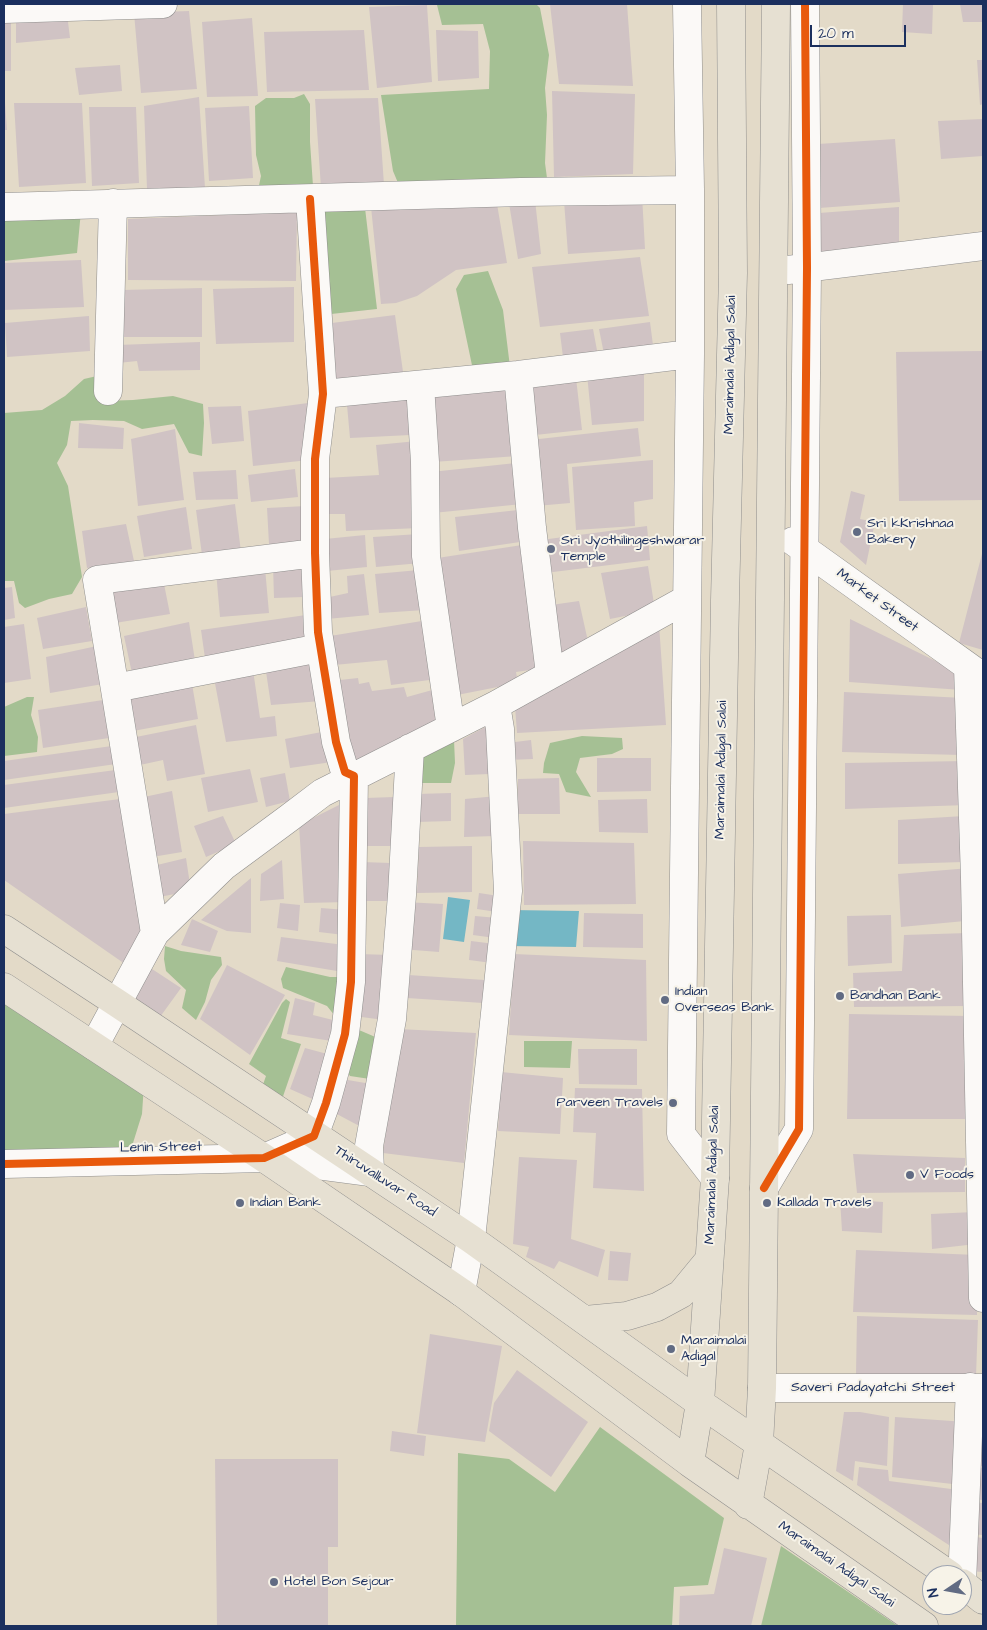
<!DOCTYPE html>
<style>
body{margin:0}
#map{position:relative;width:987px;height:1630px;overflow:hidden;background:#e3dac8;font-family:"Architects Daughter",sans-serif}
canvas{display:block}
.frame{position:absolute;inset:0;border:5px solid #1b2f5e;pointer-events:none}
.north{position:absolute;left:922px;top:1565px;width:50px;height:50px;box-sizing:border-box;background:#f7f3e8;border:1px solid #9fa5b1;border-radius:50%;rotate:258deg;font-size:14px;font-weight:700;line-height:20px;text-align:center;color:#1b2f5e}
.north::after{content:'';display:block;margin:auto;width:18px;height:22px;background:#616b83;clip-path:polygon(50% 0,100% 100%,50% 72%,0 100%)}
.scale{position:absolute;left:810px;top:25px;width:96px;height:22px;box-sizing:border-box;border:2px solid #1b2f5e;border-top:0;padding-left:6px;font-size:15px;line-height:18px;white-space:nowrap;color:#1b2f5e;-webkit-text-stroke:4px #f7f3e8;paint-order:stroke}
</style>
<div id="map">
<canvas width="987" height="1630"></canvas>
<div class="frame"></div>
<div class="north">N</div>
<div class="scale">20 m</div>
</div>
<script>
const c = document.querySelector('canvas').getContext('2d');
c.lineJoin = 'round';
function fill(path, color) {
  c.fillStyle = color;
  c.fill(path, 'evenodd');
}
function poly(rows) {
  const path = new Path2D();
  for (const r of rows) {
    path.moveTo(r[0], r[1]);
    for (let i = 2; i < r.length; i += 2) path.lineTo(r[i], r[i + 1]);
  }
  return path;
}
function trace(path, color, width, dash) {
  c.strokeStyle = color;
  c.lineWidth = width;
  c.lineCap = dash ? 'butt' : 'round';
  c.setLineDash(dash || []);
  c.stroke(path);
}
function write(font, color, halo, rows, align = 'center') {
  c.font = font + ' "Architects Daughter",sans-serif';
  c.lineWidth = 4;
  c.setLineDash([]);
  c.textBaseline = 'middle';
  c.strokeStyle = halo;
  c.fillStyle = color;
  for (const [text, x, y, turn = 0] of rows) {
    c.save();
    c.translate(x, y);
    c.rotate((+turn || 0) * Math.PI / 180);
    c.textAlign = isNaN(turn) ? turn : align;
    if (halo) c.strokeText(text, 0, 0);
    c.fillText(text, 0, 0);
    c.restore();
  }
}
const forest = poly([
 [443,4,536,4,540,8,549,55,545,88,547,115,545,163,547,178,401,190,393,171,381,95,489,89,490,51,483,24,442,25,437,5],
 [304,94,310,104,310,142,313,186,258,190,261,176,256,155,255,106,266,98,294,98],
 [317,204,365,208,377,309,322,315],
 [81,211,77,253,4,261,4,213],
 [488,271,503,310,510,367,473,370,456,289,464,275],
 [97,376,101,401,133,400,173,396,203,404,204,423,202,456,189,453,174,424,142,429,124,421,93,420,71,421,67,445,57,463,68,486,82,577,72,594,49,599,25,608,19,603,14,581,4,581,4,413,42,410,65,396,84,379],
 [27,697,34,697,31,715,38,737,37,752,4,756,4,707],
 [582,736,622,738,623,749,612,754,580,758,576,772,591,797,566,792,559,774,543,773,544,763,550,743],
 [454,740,455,763,451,783,416,783,419,750],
 [165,946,181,951,221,957,222,965,211,980,205,1002,196,1020,182,1008,186,990,166,971,164,959],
 [286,967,330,977,342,977,335,1016,327,1006,283,988,281,979],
 [4,993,144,1084,142,1114,133,1143,110,1162,4,1164],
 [286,999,290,1002,281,1038,301,1044,279,1108,260,1093,266,1076,249,1064,282,1003],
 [359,1030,380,1039,370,1079,350,1076,346,1070],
 [524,1041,572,1041,570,1068,524,1067],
 [600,1427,724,1518,708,1585,674,1587,672,1626,456,1626,458,1453,509,1459,555,1492],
 [781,1546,898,1626,761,1626]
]);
const water = poly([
 [448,897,470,900,464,942,443,939],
 [510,910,579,911,576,947,508,946]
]);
const building = poly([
 [550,4,627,4,633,86,559,84],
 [903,4,933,4,932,34,902,32],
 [960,4,983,4,983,22,963,22],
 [427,5,432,82,377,88,369,7],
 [189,11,197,89,141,93,134,13],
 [67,14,70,38,16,43,16,19],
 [252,18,258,96,207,97,202,22],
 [11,19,11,71,4,71,4,20],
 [364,30,369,90,267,92,264,32],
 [436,30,478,31,479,78,438,81],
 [977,60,983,60,983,104,980,105],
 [120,65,122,91,79,95,75,68],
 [552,91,635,94,633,174,554,177],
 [199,97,205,188,147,189,144,106],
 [378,98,384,185,321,188,315,99],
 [4,102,5,102,7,130,4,130],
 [14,103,82,103,86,183,19,187],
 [249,106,253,178,209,181,205,108],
 [89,107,136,107,139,183,92,186],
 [983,119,983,156,941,159,938,121],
 [895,139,900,202,819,208,818,144],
 [642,195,645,249,568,254,564,201],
 [535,200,541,254,518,259,509,203],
 [497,204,507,263,456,270,417,296,396,303,381,304,371,207],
 [899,207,899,252,820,259,819,213],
 [297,212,296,281,128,280,128,219],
 [640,257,649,316,540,327,532,267],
 [81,260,84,307,4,310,4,263],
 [294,287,294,342,216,344,213,289],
 [202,288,202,337,123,337,122,290],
 [395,315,404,379,329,382,324,324],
 [89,316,90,351,7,357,5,323],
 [650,322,654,353,605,359,599,329],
 [593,329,599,361,564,365,560,333],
 [200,342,200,370,139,371,137,361,118,363,117,345],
 [983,351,983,500,899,501,896,352],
 [644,368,644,421,592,425,587,374],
 [576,378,582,430,535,435,529,384],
 [510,385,518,456,433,462,428,392],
 [408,399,410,435,350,438,347,405],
 [308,403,309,460,253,466,248,411],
 [241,406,244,441,212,444,208,407],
 [79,423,124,428,123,449,78,448],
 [638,428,641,456,567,464,570,503,536,506,530,440],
 [175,429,184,500,138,506,131,439],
 [417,441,420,528,346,531,345,514,326,514,325,478,379,475,376,445],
 [653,460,653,499,634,502,635,526,576,530,572,467],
 [516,463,522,504,433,513,431,472],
 [295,469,298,497,251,502,248,475],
 [236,470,238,499,196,500,193,472],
 [851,491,865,495,860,519,875,522,866,565,840,542],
 [235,504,241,552,202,555,196,510],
 [306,506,308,543,269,544,267,508],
 [186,507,192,549,144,557,137,516],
 [518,510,520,542,459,551,455,517],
 [126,524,134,561,87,568,82,531],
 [647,526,650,560,545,573,541,540],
 [419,534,421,563,376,567,373,537],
 [365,535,367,567,327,571,325,539],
 [522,545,537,669,516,672,518,683,457,695,431,559],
 [983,550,983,650,959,643],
 [301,561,304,597,274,598,273,565],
 [648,566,655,610,610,619,601,573],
 [265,568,269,613,220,617,216,571],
 [419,570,425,610,379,613,375,574],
 [364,574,369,615,327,619,325,598,348,593,347,576],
 [163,579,170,614,115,623,109,587],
 [12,587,15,618,4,620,4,588],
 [579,601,589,646,559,653,551,605],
 [86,607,92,641,43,649,37,618],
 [306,615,311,645,206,665,201,630],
 [850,619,958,672,962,690,849,682],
 [428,620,437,679,391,685,387,660,334,665,330,636],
 [189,622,196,667,133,678,124,636],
 [24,624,31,679,4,683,4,627],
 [659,624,666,725,517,733,515,706],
 [97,646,103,684,50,693,46,657],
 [316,655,321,701,271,705,265,665],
 [253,670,260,718,275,716,277,736,226,742,214,678],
 [358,678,359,684,369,682,372,691,404,687,407,697,436,689,443,721,353,768,340,680],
 [192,684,198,719,133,731,128,696],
 [844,692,964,698,962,755,842,752],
 [103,700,109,738,43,748,38,710],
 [196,725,205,774,167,781,163,760,140,765,136,737],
 [489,725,489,774,465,775,463,739],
 [327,731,332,762,290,768,285,739],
 [531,740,533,759,508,760,507,743],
 [119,745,123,763,4,780,4,761],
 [597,758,651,758,651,791,597,792],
 [966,761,968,805,845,809,845,763],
 [123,769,126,791,4,808,4,785],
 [250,769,258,802,208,812,201,778],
 [285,773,290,801,266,807,260,778],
 [559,778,560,814,518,814,518,779],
 [172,791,182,852,152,857,144,797],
 [451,793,451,821,416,822,417,794],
 [497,796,495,836,464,837,465,799],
 [394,797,394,846,365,846,366,798],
 [120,799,148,920,125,964,4,880,4,814],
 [647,799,648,833,599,832,598,800],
 [343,803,348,902,304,903,299,825],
 [223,816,236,844,206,857,194,826],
 [964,816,963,862,898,864,898,820],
 [523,841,634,843,636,904,524,905],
 [472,846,472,892,417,893,419,847],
 [186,858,191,891,159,897,153,866],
 [282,860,284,899,260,901,261,874],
 [362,862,390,863,388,901,362,901],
 [970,868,965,921,901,927,898,874],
 [251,878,251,933,227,931,201,920],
 [479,893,499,896,497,912,477,909],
 [404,902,443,904,439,952,401,949],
 [280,903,300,905,298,931,277,928],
 [321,908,346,910,344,935,319,932],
 [584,913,643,914,643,948,583,947],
 [891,915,892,963,848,966,847,916],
 [475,916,498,918,495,938,473,935],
 [192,919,218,931,210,952,181,945],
 [968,933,969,1006,854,1007,853,973,902,971,904,935],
 [281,937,344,945,343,972,277,961],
 [471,941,495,944,492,963,469,960],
 [359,954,390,955,384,1020,354,1016],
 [514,954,646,960,647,1041,509,1035],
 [227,965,285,995,250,1055,200,1019],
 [152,969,181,988,160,1017,130,996],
 [408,975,485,980,483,1003,407,998],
 [295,998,315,1003,313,1015,341,1022,338,1042,287,1034],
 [849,1014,970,1016,969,1119,847,1119],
 [399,1029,476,1033,464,1163,383,1153],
 [305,1048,331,1055,317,1101,290,1089],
 [578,1049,637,1049,637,1085,579,1084],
 [501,1072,563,1078,560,1134,498,1131],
 [342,1079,371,1084,365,1129,333,1112],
 [575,1088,642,1089,644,1191,593,1188,596,1133,573,1132],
 [853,1154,965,1158,965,1192,857,1193],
 [519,1157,577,1160,571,1239,605,1250,598,1277,559,1261,554,1269,526,1257,529,1247,513,1244],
 [840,1199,883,1202,882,1233,842,1231],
 [974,1212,976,1244,932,1249,931,1214],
 [856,1250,977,1255,977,1315,853,1312],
 [610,1251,631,1253,628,1281,608,1280],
 [857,1316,978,1320,976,1376,856,1375],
 [430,1334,502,1346,485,1442,417,1433],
 [517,1370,588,1422,551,1477,489,1431,494,1403],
 [844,1412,860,1412,889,1417,887,1466,855,1461,853,1481,836,1471],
 [895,1417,966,1422,961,1485,892,1477],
 [392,1431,426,1436,424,1456,390,1451],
 [971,1434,983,1435,983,1466,969,1466],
 [215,1459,338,1459,338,1547,328,1547,328,1626,217,1626],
 [859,1467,888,1470,889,1481,959,1490,958,1551,857,1485],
 [970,1467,983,1468,983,1500,969,1499],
 [969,1502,983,1503,983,1535,969,1534],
 [968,1536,983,1538,983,1572,967,1571],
 [724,1548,767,1558,751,1626,679,1626,680,1596,714,1594]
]);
const minor = poly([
 [687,4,690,190,690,354,681,1134,715,1178],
 [4,9,163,4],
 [4,207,521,192,690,190],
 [788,270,983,246],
 [518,375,532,528,550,674],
 [420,385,425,462,426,556,451,728],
 [108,391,113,203],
 [323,394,518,375,690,354],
 [793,541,983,677],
 [968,667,975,878,983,1298],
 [115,688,320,648],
 [155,933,97,580,315,553],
 [94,1046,155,933,224,866,289,818,322,793,496,705,687,599],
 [264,1158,370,1172,369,1146,392,1019,402,895,410,748],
 [4,1164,264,1158,314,1136,326,1103,345,1034,351,982,354,776,345,772,336,742,318,632,315,553,315,459,323,394,310,199],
 [764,1188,799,1129,807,268,805,4],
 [461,1292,471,1239,508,891,500,729,496,705],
 [762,1388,983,1388],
 [962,1583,970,1387]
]);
const major = poly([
 [731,4,733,273,725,600,715,1178,700,1403,690,1463,924,1626],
 [4,929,117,1003,471,1239,700,1403,950,1575],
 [4,987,264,1158,461,1292,690,1463],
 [585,1320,627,1316,657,1307,681,1294,709,1260],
 [748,1505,759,1444,762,1388,776,4],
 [962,1583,983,1600]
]);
const cycleway = poly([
 [4,1164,264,1158,314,1136,326,1103,345,1034,351,982,354,776,345,772,336,742,318,632,315,553,315,459,323,394,310,199],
 [764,1188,799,1129,807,268,805,4]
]);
const markers = [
 [857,532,5,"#616b83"],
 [551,549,5,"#616b83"],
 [840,996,5,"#616b83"],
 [665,1000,5,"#616b83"],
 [673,1103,5,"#616b83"],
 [910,1175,5,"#616b83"],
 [240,1203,5,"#616b83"],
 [767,1203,5,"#616b83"],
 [671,1349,5,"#616b83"],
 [274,1582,5,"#616b83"]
];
const streetNames = [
 ["Maraimalai Adigal Salai",731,365,-89],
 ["Market Street",877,601,36],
 ["Maraimalai Adigal Salai",722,770,-89],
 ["Lenin Street",161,1148,-1],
 ["Maraimalai Adigal Salai",713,1175,-88],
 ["Thiruvalluvar Road",385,1182,33],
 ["Saveri Padayatchi Street",873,1388],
 ["Maraimalai Adigal Salai",836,1565,35]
];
const poiNames = [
 ["Sri kKrishnaa",867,524],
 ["Bakery",867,540],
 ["Sri Jyothilingeshwarar",561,541],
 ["Temple",561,557],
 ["Indian",675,992],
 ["Overseas Bank",675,1008],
 ["Bandhan Bank",850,996],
 ["Parveen Travels",663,1103,"right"],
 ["V Foods",920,1175],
 ["Indian Bank",250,1203],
 ["Kallada Travels",777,1203],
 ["Maraimalai",681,1341],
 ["Adigal",681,1357],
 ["Hotel Bon Sejour",284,1582]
];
fill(forest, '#a5c094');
fill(water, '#74b7c5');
fill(building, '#d0c3c4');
trace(minor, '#8f8e8d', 29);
trace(major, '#8f8e8d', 29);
trace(minor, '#fbf9f7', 28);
trace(major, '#e6e0d2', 28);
trace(cycleway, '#e8590c', 8);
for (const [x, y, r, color] of markers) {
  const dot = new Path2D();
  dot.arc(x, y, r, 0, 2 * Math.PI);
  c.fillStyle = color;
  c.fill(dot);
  trace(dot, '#f7f3e8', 2);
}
write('14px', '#1b2f5e', '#f7f3e8', streetNames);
write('14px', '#1b2f5e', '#f7f3e8', poiNames, 'left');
</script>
